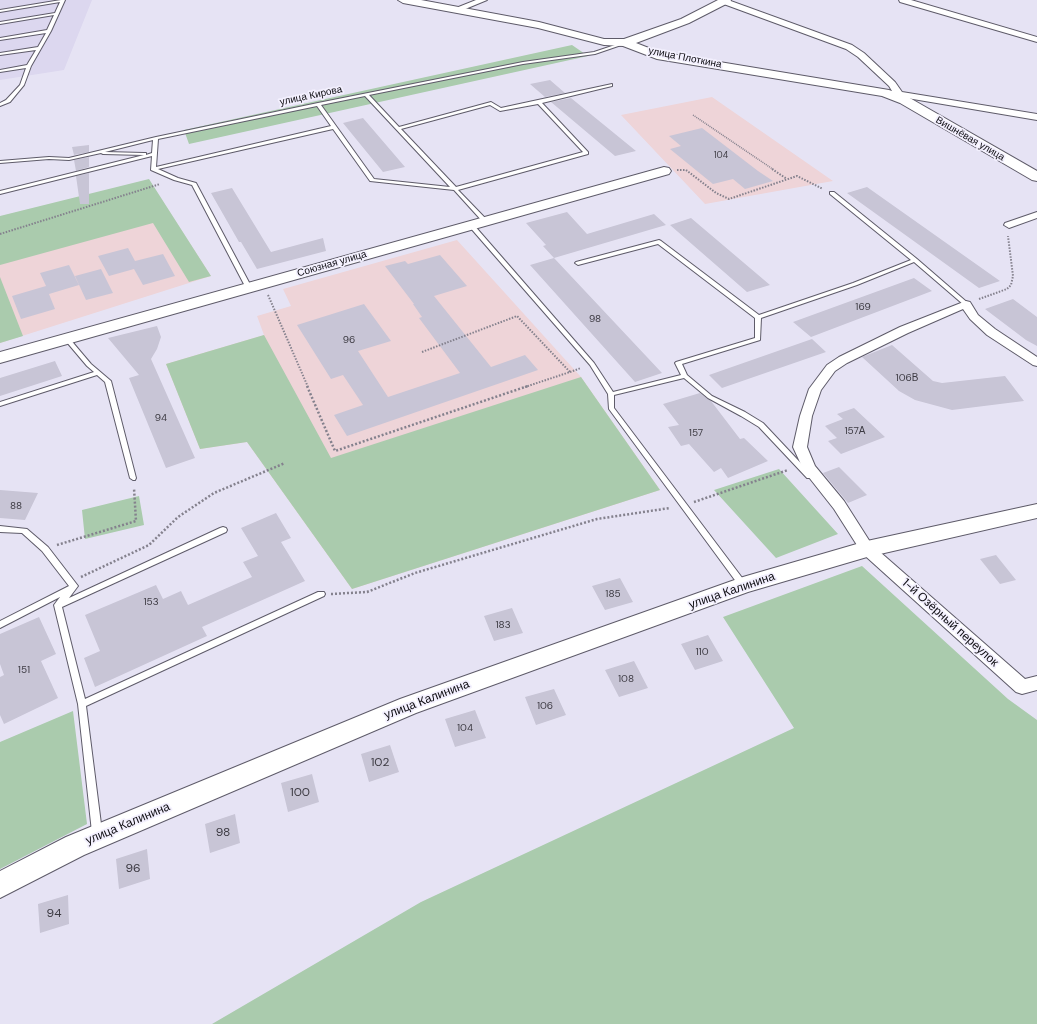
<!DOCTYPE html>
<meta charset="utf-8">
<style>
body{margin:0}
canvas{display:block;background:#e6e3f4}
</style>
<canvas width="1037" height="1024"></canvas>
<script>
const c = document.querySelector('canvas').getContext('2d');
c.lineJoin = 'round';
function fill(path, color) {
  c.fillStyle = color;
  c.fill(path, 'evenodd');
}
function poly(rows) {
  const path = new Path2D();
  for (const r of rows) {
    path.moveTo(r[0], r[1]);
    for (let i = 2; i < r.length; i += 2) path.lineTo(r[i], r[i + 1]);
  }
  return path;
}
function trace(path, color, width, dash) {
  c.strokeStyle = color;
  c.lineWidth = width;
  c.lineCap = dash ? 'butt' : 'round';
  c.setLineDash(dash || []);
  c.stroke(path);
}
function write(font, color, halo, rows, align = 'center') {
  c.font = font + ' "DM Sans",sans-serif';
  c.lineWidth = 3.5;
  c.setLineDash([]);
  c.textBaseline = 'middle';
  c.strokeStyle = halo;
  c.fillStyle = color;
  for (const [text, x, y, turn = 0] of rows) {
    c.save();
    c.translate(x, y);
    c.rotate((+turn || 0) * Math.PI / 180);
    c.textAlign = isNaN(turn) ? turn : align;
    if (halo) c.strokeText(text, 0, 0);
    c.fillText(text, 0, 0);
    c.restore();
  }
}
const built = poly([
 [0,0,92,0,64,70,0,80]
]);
const education = poly([
 [712,97,833,181,705,204,621,115],
 [160,197,211,276,0,343,0,242],
 [457,240,581,377,660,490,352,589,247,442,200,449,166,364,264,335,257,316,291,306,283,289]
]);
const green = poly([
 [572,45,588,56,189,144,184,130],
 [149,179,211,276,189,282,153,223,0,265,0,216],
 [0,277,23,336,0,343],
 [264,335,331,458,581,377,660,490,352,589,247,442,200,449,166,364],
 [779,469,838,534,776,558,714,490],
 [139,496,144,525,85,539,82,510],
 [862,566,1008,699,1037,720,1037,1024,212,1024,421,902,794,728,723,617],
 [73,711,87,824,0,869,0,742]
]);
const building = poly([
 [550,80,565,93,545,97,530,84],
 [571,98,636,151,615,156,551,102],
 [363,118,405,167,383,172,343,123],
 [702,128,758,171,773,181,745,189,733,179,713,184,670,149,681,146,669,136],
 [89,145,89,152,74,155,72,147],
 [89,157,89,167,76,171,74,160],
 [89,173,89,204,80,204,76,176],
 [867,187,1000,281,979,288,847,193],
 [232,188,271,252,323,238,326,251,257,269,241,242,239,242,211,193],
 [567,212,587,234,654,214,666,225,554,258,543,246,546,245,526,223],
 [691,218,770,285,747,292,670,225],
 [128,248,135,261,163,254,175,276,143,285,134,269,109,276,98,256],
 [440,255,467,286,434,296,491,367,525,355,538,370,347,436,334,415,363,405,343,375,331,379,297,325,364,304,391,341,358,351,388,397,460,373,419,318,422,317,413,304,414,304,385,266,405,261,408,264],
 [554,258,662,373,635,382,530,265],
 [69,265,79,285,49,294,55,309,21,319,12,296,46,286,40,273],
 [101,269,113,293,86,300,75,276],
 [914,278,932,291,811,337,793,322],
 [1013,299,1037,317,1037,346,1026,340,985,309],
 [157,326,161,337,157,349,151,359,195,458,166,468,129,378,139,375,108,338],
 [812,339,826,352,722,388,709,375],
 [892,345,933,381,942,383,1005,376,1024,401,952,410,915,400,899,391,862,357],
 [55,361,62,376,0,396,0,378],
 [700,393,711,401,740,439,744,438,768,461,728,478,721,468,714,472,689,444,681,446,668,427,679,425,663,404],
 [854,408,885,437,841,454,828,441,837,438,825,426,843,419,837,414],
 [839,467,867,495,848,503,823,473],
 [0,490,38,493,25,520,0,518],
 [276,513,291,538,281,542,305,581,202,627,207,636,95,687,84,658,100,651,85,615,156,585,163,599,181,591,188,605,252,577,243,562,258,556,241,528],
 [996,555,1016,580,1000,584,980,559],
 [620,578,633,602,605,610,592,586],
 [512,608,523,633,494,641,484,616],
 [39,617,56,654,41,661,58,698,4,724,0,715,0,677,4,675,0,664,0,634],
 [708,635,723,661,695,670,681,644],
 [634,661,648,688,619,697,605,670],
 [554,689,566,715,536,725,525,697],
 [475,710,486,738,455,747,445,719],
 [390,745,399,772,369,782,361,754],
 [312,774,319,802,288,812,281,783],
 [235,814,240,843,210,853,205,824],
 [147,849,150,879,119,889,116,859],
 [68,895,69,924,40,933,38,904]
]);
const pathFar2 = poly([
 [693,115,774,170]
]);
const pathFar1 = poly([
 [772,169,787,179],
 [677,170,686,170,716,193,729,199,797,176,823,189],
 [0,234,160,184],
 [268,295,308,387],
 [979,299,1007,289,1011,285,1013,276,1008,236],
 [422,352,517,316,570,372,525,387],
 [570,372,581,368]
]);
const path = poly([
 [307,386,335,451,528,386],
 [694,502,788,470],
 [57,545,136,521,134,488],
 [81,577,149,545,178,517,214,493,285,463],
 [331,594,367,592,415,573,597,519,670,508]
]);
const lane = poly([
 [61,0,65,0,51,31,31,66,24,85,10,102,0,106,0,103,6,100,20,85,26,68,0,72,0,70,27,65,36,50,0,55,0,53,38,47,46,33,0,40,0,38,47,30,54,15,0,24,0,22,55,13,60,2,0,12,0,10,61,0],
 [624,42,627,43,595,54,523,64,369,95,399,127,491,102,501,108,612,84,612,86,542,103,588,152,588,154,458,190,487,220,487,222,483,222,454,190,370,181,333,129,158,169,178,178,196,183,252,288,249,290,246,288,192,185,174,180,151,170,152,156,0,194,0,191,144,155,103,154,101,153,69,160,49,159,0,163,0,161,49,157,69,158,156,137,318,103,523,62,594,52,624,42],
 [365,96,450,187,374,179,321,105,365,96],
 [538,104,583,152,456,187,401,129,490,105,500,111,538,104],
 [317,106,331,126,156,167,158,139,317,106],
 [153,140,152,153,146,155,146,153,144,153,105,152,153,140],
 [830,192,834,192,917,259,969,304,968,305,964,305,914,262,857,285,761,318,760,340,682,364,687,375,712,396,745,412,763,423,811,474,812,476,811,478,807,478,759,427,741,416,708,398,684,378,614,395,614,408,746,583,747,585,746,587,743,588,740,587,609,409,608,394,590,365,468,225,471,223,473,224,594,363,613,392,681,375,675,363,676,362,755,338,755,318,658,244,578,265,575,263,576,262,659,240,661,241,759,315,853,283,911,260,830,194,830,192],
 [67,337,69,338,91,364,111,381,136,478,135,480,133,480,130,478,105,382,97,375,0,406,0,402,94,372,87,366,65,340,65,338,67,337],
 [0,526,27,529,48,547,78,586,69,598,220,528,223,527,226,528,227,530,226,532,62,607,85,699,318,592,324,592,325,594,324,596,86,706,102,832,100,835,97,836,94,835,92,832,78,704,54,605,60,597,0,628,0,621,69,586,42,551,22,533,0,532,0,526]
]);
const street = poly([
 [476,0,487,0,458,12,455,12,451,10,476,0],
 [721,0,728,0,852,45,864,53,895,82,902,92,1037,114,1037,120,907,98,908,100,907,102,901,102,897,96,890,95,889,93,892,91,889,86,858,57,846,49,721,3,721,0],
 [899,0,911,0,1037,37,1037,42,900,2,899,0],
 [1037,212,1037,218,1009,228,1004,225,1005,223,1037,212],
 [966,301,970,302,978,315,995,329,1037,357,1037,366,1033,365,987,335,970,319,963,309,908,333,847,363,835,371,821,390,812,416,807,447,815,466,844,501,872,545,1025,679,1037,676,1037,690,1022,694,1016,692,862,553,834,509,804,471,793,447,800,416,809,389,827,365,839,357,900,327,966,301]
]);
const secondary = poly([
 [398,0,421,0,539,22,604,39,624,39,681,19,718,0,731,0,730,2,689,23,636,43,659,52,889,90,908,97,1037,171,1037,181,1032,180,900,103,882,96,657,59,623,46,604,45,538,28,403,3,398,0],
 [664,167,669,168,671,171,669,174,0,363,0,352,664,167],
 [1037,504,1037,518,867,557,748,592,416,713,84,855,0,898,0,871,66,837,400,699,743,577,867,541,1037,504]
]);
const farNumbernames = [
 ["104",721,156]
];
const farStreetnames = [
 ["улица Плоткина",685,58,11],
 ["улица Кирова",311,96,-12],
 ["Вишнёвая улица",970,139,30],
 ["Союзная улица",332,264,-16]
];
const numberNames = [
 ["169",863,307],
 ["98",595,319],
 ["96",349,340],
 ["106В",907,378],
 ["94",161,418],
 ["157А",855,431],
 ["157",696,433],
 ["88",16,506],
 ["185",613,594],
 ["153",151,602],
 ["183",503,625],
 ["110",702,652],
 ["151",24,670],
 ["108",626,679],
 ["106",545,706],
 ["104",465,728]
];
const streetNames = [
 ["улица Калинина",732,591,-19],
 ["1-й Озёрный переулок",950,623,42],
 ["улица Калинина",427,700,-21],
 ["улица Калинина",128,824,-23]
];
const nearNumbernames = [
 ["102",380,763],
 ["100",300,793],
 ["98",223,833],
 ["96",133,869],
 ["94",54,914]
];
fill(built, '#dcd7ef');
fill(education, '#eed4d8');
fill(green, '#aacbad');
fill(building, '#c8c5d6');
trace(lane, '#5e5b69', 2);
trace(street, '#5e5b69', 2);
trace(secondary, '#5e5b69', 2);
trace(pathFar2, '#84818d', 1.5, [1, 1]);
trace(pathFar1, '#84818d', 2, [1.5, 1.5]);
trace(path, '#84818d', 2.5, [2, 2]);
fill(lane, '#fff');
fill(street, '#fff');
fill(secondary, '#fff');
write('9px', '#3c3a42', null, farNumbernames);
write('10px', '#0d0c11', '#f3f0fe', farStreetnames);
write('10px', '#3c3a42', null, numberNames);
write('12px', '#0d0c11', '#f3f0fe', streetNames);
write('12px', '#3c3a42', null, nearNumbernames);
</script>
